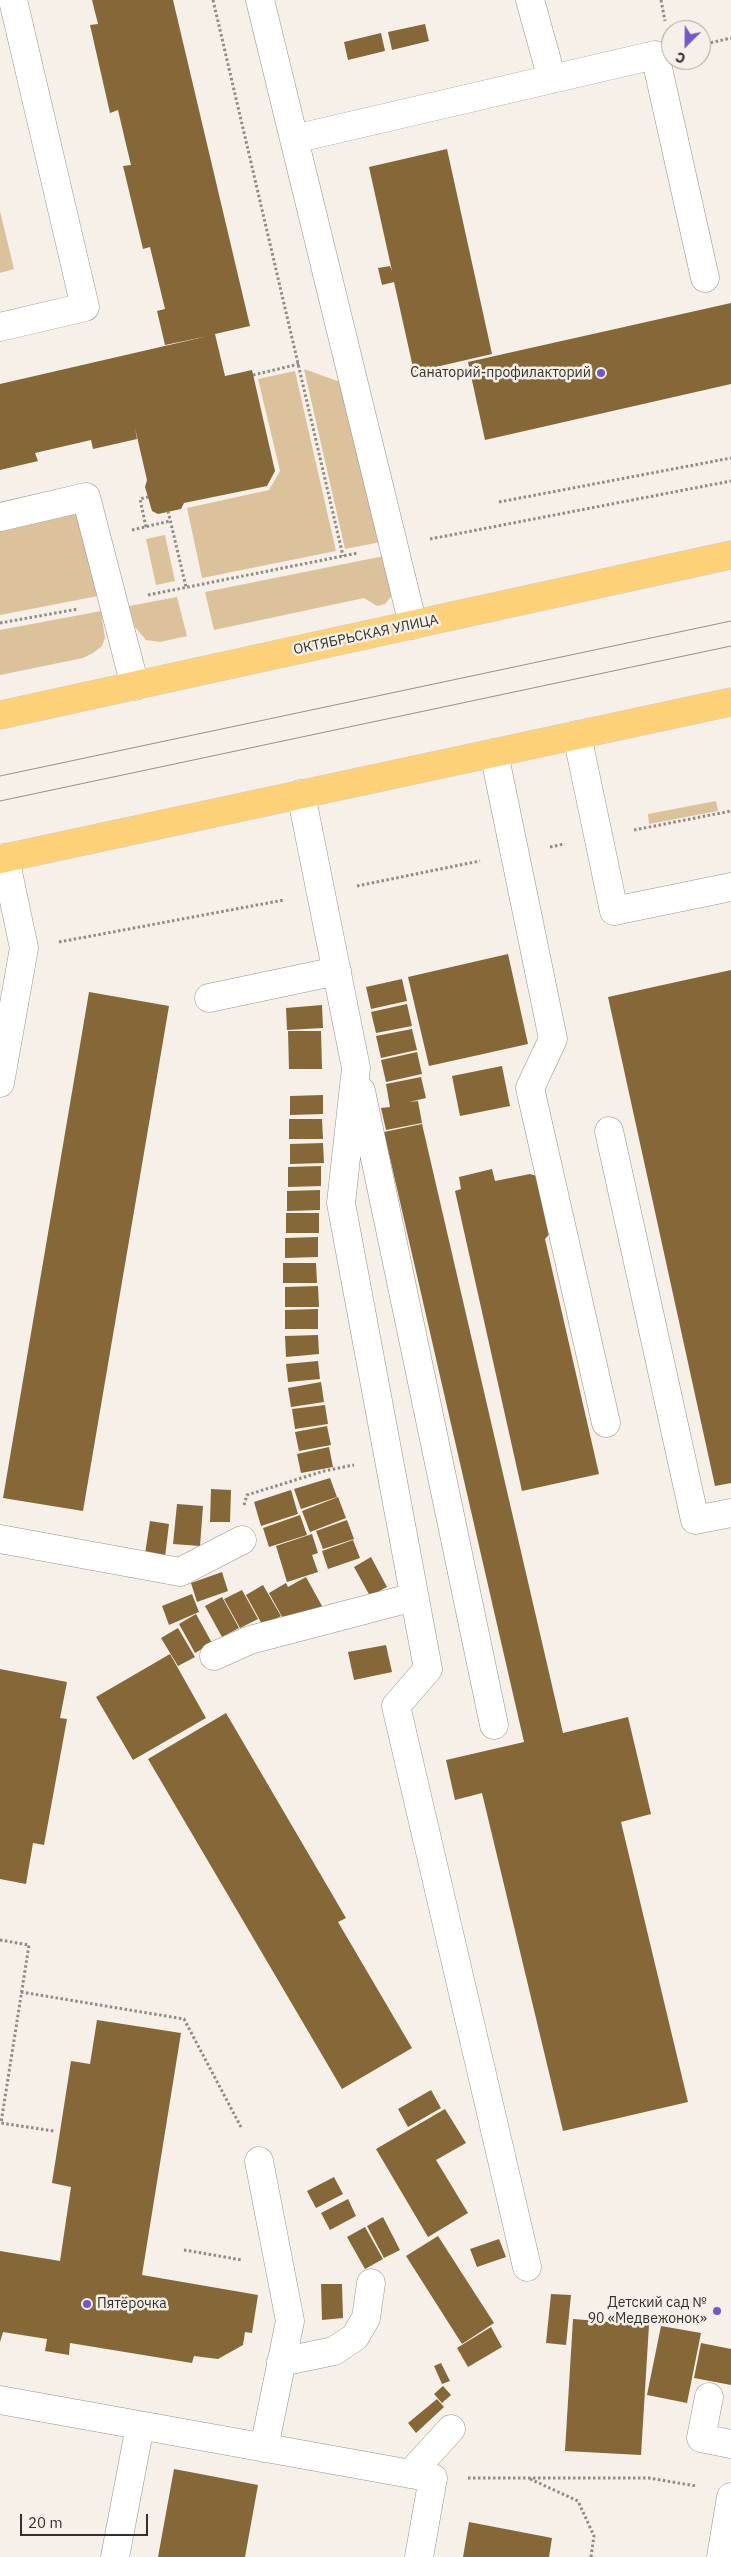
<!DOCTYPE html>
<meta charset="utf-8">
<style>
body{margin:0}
#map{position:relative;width:731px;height:2557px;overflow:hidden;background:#f6f0e8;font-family:"IBM Plex Sans",sans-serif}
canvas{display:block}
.north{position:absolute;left:661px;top:20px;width:50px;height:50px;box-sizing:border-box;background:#f6f0e8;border:1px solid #a8a39d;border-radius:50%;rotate:203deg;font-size:14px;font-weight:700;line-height:20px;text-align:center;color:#32302d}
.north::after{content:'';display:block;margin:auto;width:18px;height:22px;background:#6f58d2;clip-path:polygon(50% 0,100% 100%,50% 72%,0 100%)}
.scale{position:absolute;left:20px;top:2514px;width:128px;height:22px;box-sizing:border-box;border:2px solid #32302d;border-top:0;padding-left:6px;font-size:15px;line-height:18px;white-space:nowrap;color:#32302d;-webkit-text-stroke:4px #f6f0e8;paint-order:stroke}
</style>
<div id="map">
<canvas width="731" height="2557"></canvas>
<div class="north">С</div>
<div class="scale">20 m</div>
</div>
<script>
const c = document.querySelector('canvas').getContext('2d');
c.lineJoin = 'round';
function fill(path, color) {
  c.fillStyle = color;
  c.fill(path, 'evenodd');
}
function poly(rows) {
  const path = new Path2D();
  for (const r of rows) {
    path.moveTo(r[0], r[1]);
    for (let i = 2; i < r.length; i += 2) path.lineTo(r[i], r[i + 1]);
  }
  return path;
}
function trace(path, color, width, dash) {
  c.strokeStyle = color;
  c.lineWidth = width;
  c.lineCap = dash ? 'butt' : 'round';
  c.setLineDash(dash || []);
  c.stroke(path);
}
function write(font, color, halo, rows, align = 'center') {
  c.font = font + ' "IBM Plex Sans",sans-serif';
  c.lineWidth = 5;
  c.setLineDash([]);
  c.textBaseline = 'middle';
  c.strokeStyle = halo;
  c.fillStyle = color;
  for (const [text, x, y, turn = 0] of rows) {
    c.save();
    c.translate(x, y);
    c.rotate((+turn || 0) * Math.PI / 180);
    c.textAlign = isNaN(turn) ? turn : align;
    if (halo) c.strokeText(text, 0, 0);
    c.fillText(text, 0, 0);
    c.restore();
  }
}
const green = poly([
 [0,211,14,269,0,273],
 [304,369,343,383,381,542,345,549],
 [295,371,336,551,202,578,187,508,269,490,280,471,258,379],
 [79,513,98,596,0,615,0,530],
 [165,535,175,581,156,585,146,539],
 [384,556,393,594,385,604,377,606,364,598,214,630,205,592],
 [177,597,187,636,160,642,146,640,135,627,129,606],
 [101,611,105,638,102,646,93,653,83,658,0,675,0,630],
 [716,801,718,811,649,824,648,814]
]);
const building = poly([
 [92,0,173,0,250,326,215,334,225,376,252,370,275,471,267,486,184,503,181,509,158,514,152,511,145,487,147,480,135,428,137,439,93,449,91,440,35,453,38,461,0,470,0,384,208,336,165,345,157,311,165,309,150,247,143,249,123,166,131,165,125,140,118,110,110,113,90,25,98,24],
 [425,24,429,41,392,50,388,32],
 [381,33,385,51,348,60,344,42],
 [447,149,492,354,414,372,394,282,382,285,378,268,390,266,392,271,369,167],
 [731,303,731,384,485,440,468,362],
 [508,954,528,1044,429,1066,408,977],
 [731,970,731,1483,715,1486,608,997],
 [402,979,407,1001,371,1009,366,987],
 [89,992,169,1006,83,1511,3,1498],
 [407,1004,412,1026,376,1033,371,1012],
 [322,1005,323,1028,287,1030,286,1008],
 [412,1029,417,1050,381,1058,376,1036],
 [288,1031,321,1031,322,1069,289,1069],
 [417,1052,422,1074,386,1082,381,1060],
 [502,1066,510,1106,460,1116,452,1076],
 [421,1077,426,1098,409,1102,418,1101,422,1123,386,1130,381,1108,390,1107,386,1084],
 [323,1095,323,1114,290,1115,290,1096],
 [289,1119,322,1119,323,1139,289,1139],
 [422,1124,563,1733,628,1717,651,1814,621,1822,688,2102,563,2131,482,1793,455,1800,446,1760,524,1742,384,1132],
 [323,1143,324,1163,290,1164,290,1144],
 [321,1166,321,1186,288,1187,288,1167],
 [492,1169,495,1181,530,1174,546,1179,557,1225,545,1239,599,1474,522,1491,455,1191,461,1189,459,1177],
 [320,1190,320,1210,287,1211,287,1191],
 [286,1213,319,1213,319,1233,286,1233],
 [318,1237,318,1257,285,1258,285,1238],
 [283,1263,316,1263,317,1283,283,1283],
 [318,1286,319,1307,285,1307,285,1287],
 [318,1309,318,1329,285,1329,285,1310],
 [318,1335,319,1354,286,1357,285,1336],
 [318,1361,320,1379,288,1382,286,1364],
 [321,1382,324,1402,291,1407,288,1388],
 [325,1405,328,1424,295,1429,292,1409],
 [327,1426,331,1445,299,1451,295,1432],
 [329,1447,333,1467,301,1473,297,1454],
 [330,1478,337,1497,301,1509,294,1489],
 [211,1489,231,1490,230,1522,210,1522],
 [291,1490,298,1514,261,1526,254,1502],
 [338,1497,346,1518,310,1532,302,1511],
 [177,1504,203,1506,200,1546,173,1544],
 [300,1515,307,1535,269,1547,263,1528],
 [347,1520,354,1539,323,1549,316,1531],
 [150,1521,169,1524,165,1557,145,1554],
 [312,1534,318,1553,312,1555,318,1572,287,1582,276,1546],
 [353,1540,360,1558,328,1569,322,1551],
 [371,1557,387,1587,370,1596,354,1567],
 [222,1572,228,1591,197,1602,191,1583],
 [306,1577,322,1606,305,1616,303,1612,285,1622,269,1593,286,1583,288,1587],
 [263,1585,281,1616,263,1626,246,1595],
 [242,1590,258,1619,240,1628,224,1599],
 [192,1594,199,1612,169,1625,162,1606],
 [222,1597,239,1628,222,1637,205,1606],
 [196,1614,212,1643,195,1653,179,1624],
 [178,1628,195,1657,178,1666,161,1638],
 [386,1645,392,1672,354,1680,348,1652],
 [170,1654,206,1718,133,1760,96,1697],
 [0,1669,67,1682,60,1718,67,1719,44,1845,33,1843,26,1884,0,1879],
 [226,1713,346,1918,338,1922,412,2048,342,2089,148,1759],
 [97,2020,181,2033,142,2275,258,2295,252,2333,245,2332,243,2345,218,2359,194,2356,192,2363,70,2343,69,2355,45,2351,47,2339,3,2332,0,2342,0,2251,60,2261,71,2187,52,2183,71,2061,90,2064],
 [431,2090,441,2108,408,2127,398,2109],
 [445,2109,466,2143,436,2160,468,2213,428,2237,376,2149],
 [334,2177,343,2194,316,2208,307,2191],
 [348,2199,356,2216,330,2230,321,2213],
 [383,2217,400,2250,384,2258,367,2226],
 [365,2227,383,2259,365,2269,347,2237],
 [438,2236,494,2323,462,2344,406,2256],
 [499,2239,506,2257,477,2267,470,2249],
 [321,2284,342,2284,343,2318,322,2320],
 [551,2294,571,2295,566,2345,546,2343],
 [573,2319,649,2325,641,2455,565,2451],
 [661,2326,701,2333,687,2403,647,2395],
 [491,2327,502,2347,468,2367,457,2348],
 [701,2343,731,2349,731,2385,694,2378],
 [441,2363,450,2381,442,2384,434,2366],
 [443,2386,451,2395,442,2403,434,2394],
 [437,2399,444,2407,416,2433,408,2423],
 [174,2469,258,2485,245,2557,158,2557],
 [469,2522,552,2538,549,2557,463,2557]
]);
const path = poly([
 [213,0,343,556],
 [661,0,665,21],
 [701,45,731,38],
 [253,375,299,364],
 [499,502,731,458],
 [168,511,186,587],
 [146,527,140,499,148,497],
 [132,530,170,521],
 [430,539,731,481],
 [148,595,358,553],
 [0,623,78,609],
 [634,830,731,811],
 [550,847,564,844],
 [357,886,480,861],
 [59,942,284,900],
 [244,1505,247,1495,324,1471,354,1465],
 [0,1940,29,1945,1,2123,54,2131],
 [21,1992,184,2019,242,2129],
 [184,2250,242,2260],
 [468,2478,649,2478,696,2486],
 [530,2479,578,2501,594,2536,591,2557]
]);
const minor = poly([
 [260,0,413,625],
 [530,0,552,79],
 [294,139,655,55,705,278],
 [0,327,85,307,13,0],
 [0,517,86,497,135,686],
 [577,735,614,911,731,887],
 [494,753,553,1039,530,1088,606,1423],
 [301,794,356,1068,341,1203,428,1669,396,1706,527,2267],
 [209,998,337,971],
 [0,1083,24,948,5,858],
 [361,1091,494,1725],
 [609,1131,695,1520,731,1513],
 [0,1539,180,1572,242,1540],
 [214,1656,250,1640,414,1597],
 [259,2161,290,2321,264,2448],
 [281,2362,334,2351,355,2337,366,2318,371,2283],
 [709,2397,701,2438,731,2444],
 [0,2400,433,2478,419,2557],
 [410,2474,451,2429],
 [115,2557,140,2426],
 [721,2557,731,2497]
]);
const major = poly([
 [0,715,731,555],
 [0,859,731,702]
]);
const tram = poly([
 [0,776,731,621],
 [0,801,731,646]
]);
const markers = [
 [601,373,5,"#6f58d2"],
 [87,2304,5,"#6f58d2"],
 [717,2311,5,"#6f58d2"]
];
const poiNames = [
 ["Санаторий-профилакторий",591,373],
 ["Детский сад №",707,2303],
 ["90 «Медвежонок»",707,2319],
 ["Пятёрочка",97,2304,"left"]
];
const streetNames = [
 ["ОКТЯБРЬСКАЯ УЛИЦА",366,635,-12]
];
fill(green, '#dcc29b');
fill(building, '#856738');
trace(minor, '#98938c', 29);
trace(major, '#cecdcd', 29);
trace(path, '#8f8b86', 3, [2.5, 2.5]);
trace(minor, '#fff', 28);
trace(major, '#fdd177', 28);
trace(tram, '#94908b', 1);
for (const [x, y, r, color] of markers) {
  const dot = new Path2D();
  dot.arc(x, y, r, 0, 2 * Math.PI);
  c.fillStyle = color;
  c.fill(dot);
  trace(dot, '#f6f0e8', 2);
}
write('14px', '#32302d', '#f6f0e8', poiNames, 'right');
write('14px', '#32302d', '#f6f0e8', streetNames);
</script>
